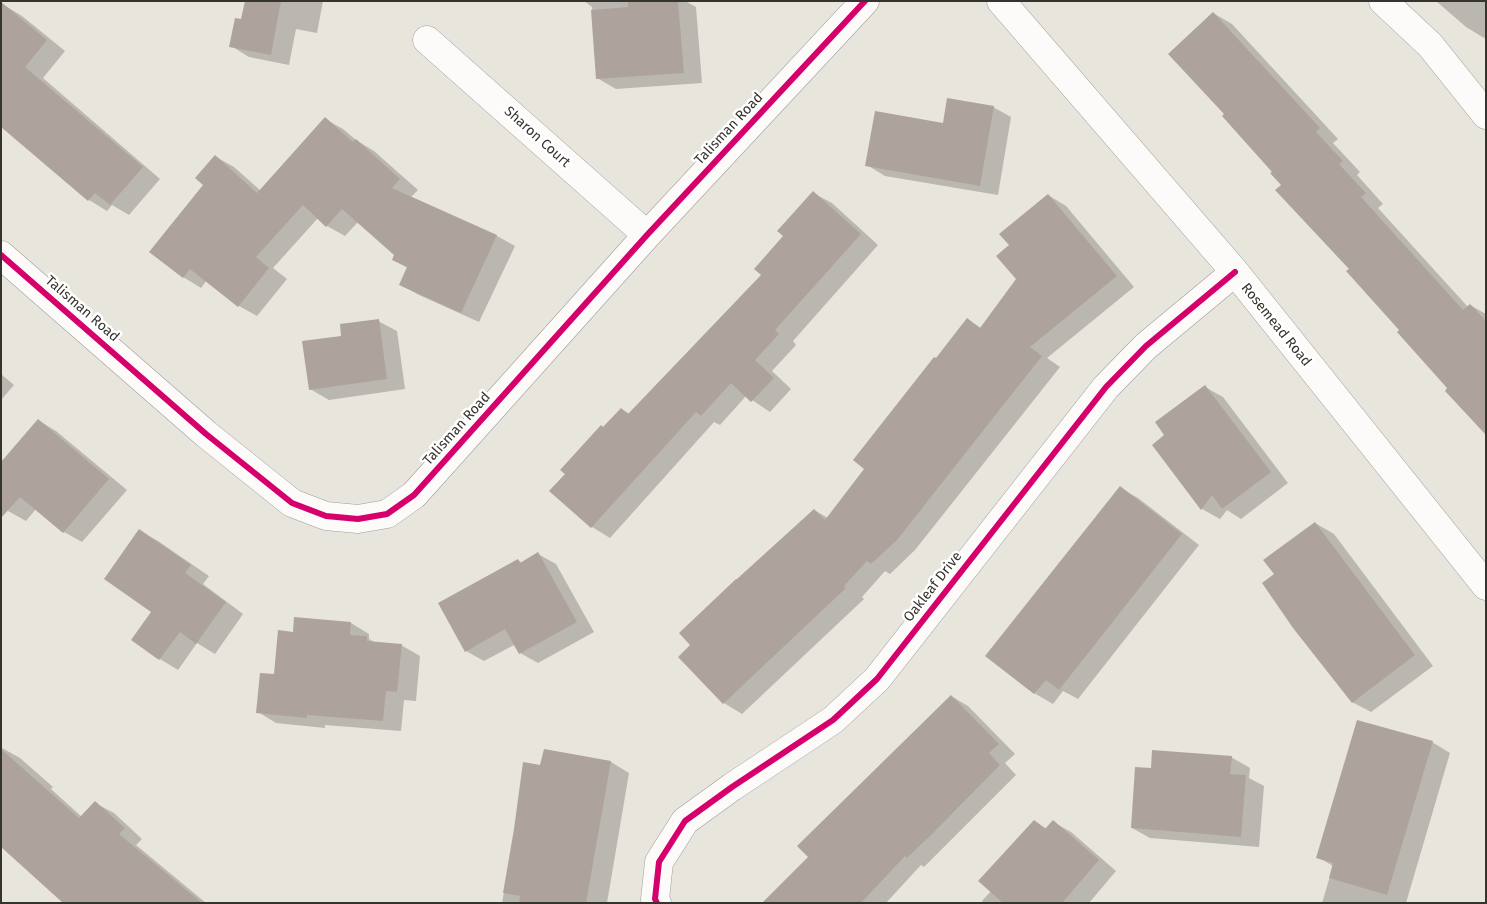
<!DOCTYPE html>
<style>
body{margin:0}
#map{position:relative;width:1487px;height:904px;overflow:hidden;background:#e8e5dd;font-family:"Fira Sans",sans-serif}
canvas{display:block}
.frame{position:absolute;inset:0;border:2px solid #36342e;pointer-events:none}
</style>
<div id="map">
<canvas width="1487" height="904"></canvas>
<div class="frame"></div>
</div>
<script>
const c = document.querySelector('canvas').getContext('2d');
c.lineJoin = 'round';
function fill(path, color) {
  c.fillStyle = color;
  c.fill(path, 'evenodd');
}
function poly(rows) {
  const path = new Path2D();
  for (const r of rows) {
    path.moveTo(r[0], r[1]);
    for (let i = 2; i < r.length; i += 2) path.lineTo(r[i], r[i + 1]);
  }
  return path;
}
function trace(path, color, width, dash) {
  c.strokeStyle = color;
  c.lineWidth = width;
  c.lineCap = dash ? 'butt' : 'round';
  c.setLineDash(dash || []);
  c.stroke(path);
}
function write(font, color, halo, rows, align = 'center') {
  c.font = font + ' "Fira Sans",sans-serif';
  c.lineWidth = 5;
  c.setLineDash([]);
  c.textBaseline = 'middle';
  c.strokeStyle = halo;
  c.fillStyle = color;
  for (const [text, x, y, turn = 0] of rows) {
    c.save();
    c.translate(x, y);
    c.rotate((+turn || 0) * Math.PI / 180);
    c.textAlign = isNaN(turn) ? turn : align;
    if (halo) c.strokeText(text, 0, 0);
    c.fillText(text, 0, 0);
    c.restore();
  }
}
const shadow = poly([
 [246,1,323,1,317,33,296,29,289,65,249,57,231,46,242,21],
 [584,1,685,1,696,7,702,83,616,89,597,78,592,7],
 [1436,1,1486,1,1486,36,1484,38,1466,27],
 [4,5,22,16,65,51,43,78,160,179,129,215,112,205,107,211,89,200,30,150],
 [1213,13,1232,24,1338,139,1333,143,1360,172,1357,175,1383,204,1378,208,1468,307,1470,305,1486,314,1486,433,1350,269,1283,185,1274,172,1225,114],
 [993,107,1011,117,998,195,885,176,867,165,944,125],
 [325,119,343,129,356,140,374,151,418,190,411,197,497,236,515,246,479,322,419,295,401,285,408,268,393,260,396,255,358,222,345,236,327,226,318,218,273,268,287,279,257,316,239,306,207,280,201,288,183,277,204,185,216,157,234,167,261,191],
 [813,193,832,203,878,245,793,341,796,345,772,371,791,389,770,412,746,396,720,425,714,422,610,538,592,527,604,428,621,409,630,414,763,275,785,236],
 [1048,195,1066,206,1134,287,1047,358,1060,367,915,550,890,574,885,571,862,597,864,599,742,714,724,703,814,510,828,518,866,469,937,360,968,320,981,328,1018,279,1011,245],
 [378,321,397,331,405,389,329,400,310,389,343,337],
 [1,374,14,385,1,400],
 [1205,387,1223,397,1288,483,1241,519,1227,510,1220,519,1202,509,1166,435],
 [38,420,56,431,127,490,82,542,64,532,36,509,26,521,8,511],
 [1120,488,1138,498,1199,545,1078,699,1063,691,1053,704,1034,693],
 [1315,523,1334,534,1433,666,1371,712,1352,702,1276,574],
 [140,531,158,541,209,576,203,584,243,614,215,654,197,643,178,670,160,659,133,640,153,612],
 [538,554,556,564,594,632,538,663,520,653,514,645,484,661,466,651,518,560,522,563],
 [351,623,369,634,369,639,376,643,401,645,420,656,416,701,404,700,401,731,325,725,325,728,276,723,258,712,294,633],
 [951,696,968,706,1015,754,1005,763,1016,775,924,867,921,865,886,903,764,903,810,857],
 [1432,742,1450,753,1406,903,1322,903,1333,866,1318,857],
 [2,748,20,758,53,787,51,789,82,817,95,803,114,813,142,839,136,845,206,903,65,903,1,842],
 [1231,757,1250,768,1249,778,1264,786,1259,847,1150,838,1132,828],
 [611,762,629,773,607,903,502,903,515,829,542,767],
 [1035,821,1047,829,1053,822,1071,832,1116,871,1089,903,983,903,982,901,991,891]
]);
const building = poly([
 [245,1,281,1,271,55,229,47,235,18,241,19],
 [628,1,678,1,684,73,596,79,591,10,628,7],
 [1,2,47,40,25,67,143,167,110,205,95,193,88,201,1,127],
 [1213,12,1320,128,1316,132,1343,161,1339,164,1366,193,1361,197,1463,310,1470,304,1486,321,1486,435,1445,391,1447,388,1397,332,1399,330,1346,271,1349,269,1275,190,1281,185,1270,173,1272,172,1222,116,1224,114,1168,54],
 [947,98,994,106,980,186,865,166,875,111,943,123],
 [325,117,353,142,356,139,400,179,392,188,497,235,461,313,399,285,407,267,392,260,394,255,342,209,326,227,303,205,256,257,269,268,238,307,190,269,183,278,149,252,203,185,195,178,215,155,257,193],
 [813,191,861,234,775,330,779,334,755,360,774,378,751,402,731,383,701,416,696,412,591,528,549,491,565,474,560,470,601,425,603,427,621,408,628,414,761,275,754,269,783,236,777,231],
 [1048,194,1117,276,1030,347,1042,356,897,540,871,564,867,561,844,586,846,588,723,704,678,657,690,645,679,633,736,579,737,579,814,509,825,520,864,469,853,460,934,357,936,358,967,318,980,328,1016,279,996,256,1009,245,999,234],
 [379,319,387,379,309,390,302,341,341,336,340,324],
 [1205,385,1271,472,1222,509,1212,495,1201,510,1152,445,1164,435,1155,422],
 [38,419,109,479,63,533,20,497,1,518,1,462],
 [1120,486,1182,534,1059,690,1046,680,1034,694,985,656],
 [1315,522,1415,655,1352,703,1293,628,1262,583,1274,574,1263,560],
 [139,529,191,565,185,573,226,602,196,644,180,632,159,660,131,640,151,612,104,579],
 [538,552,577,622,519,654,505,629,465,652,438,603,518,559,520,563],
 [294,617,351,622,350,635,367,636,367,641,402,644,397,692,386,691,383,721,307,715,307,718,256,713,260,673,274,674,278,630,293,632],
 [951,695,999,744,989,753,1000,765,932,834,907,858,905,856,861,903,762,903,808,857,797,846],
 [1357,720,1433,741,1387,895,1329,878,1333,863,1316,858],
 [1,749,79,818,95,801,125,828,119,834,202,903,63,903,1,847],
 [544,749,611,761,586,903,519,903,520,896,503,893,514,829,523,762,540,765],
 [1152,750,1232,756,1230,774,1246,775,1241,837,1131,828,1135,767,1151,768],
 [1034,820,1045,829,1053,820,1099,860,1062,903,1003,903,978,881]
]);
const minor = poly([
 [1001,1,1235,272,1486,586],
 [1383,1,1430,45,1486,115],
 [427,40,647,235],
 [1,255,206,434,292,503,326,516,358,519,387,514,414,495,647,235,865,1],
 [657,903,655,899,659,862,685,821,732,787,833,720,877,679,1106,387,1146,346,1235,272]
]);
const cycleway = poly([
 [1,255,206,434,292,503,326,516,358,519,387,514,414,495,647,235,865,1],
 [657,903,655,899,659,862,685,821,732,787,833,720,877,679,1106,387,1146,346,1235,272]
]);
const streetNames = [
 ["Talisman Road",729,129,-47],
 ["Sharon Court",537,137,42],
 ["Talisman Road",82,309,41],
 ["Rosemead Road",1276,325,51],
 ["Talisman Road",457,429,-48],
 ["Oakleaf Drive",933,587,-52]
];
fill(shadow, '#0003');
fill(building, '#aea29c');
trace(minor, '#9f9d97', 29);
trace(minor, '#fcfbfa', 28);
trace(cycleway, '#d6006c', 6);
write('14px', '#36342e', '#fff', streetNames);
</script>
